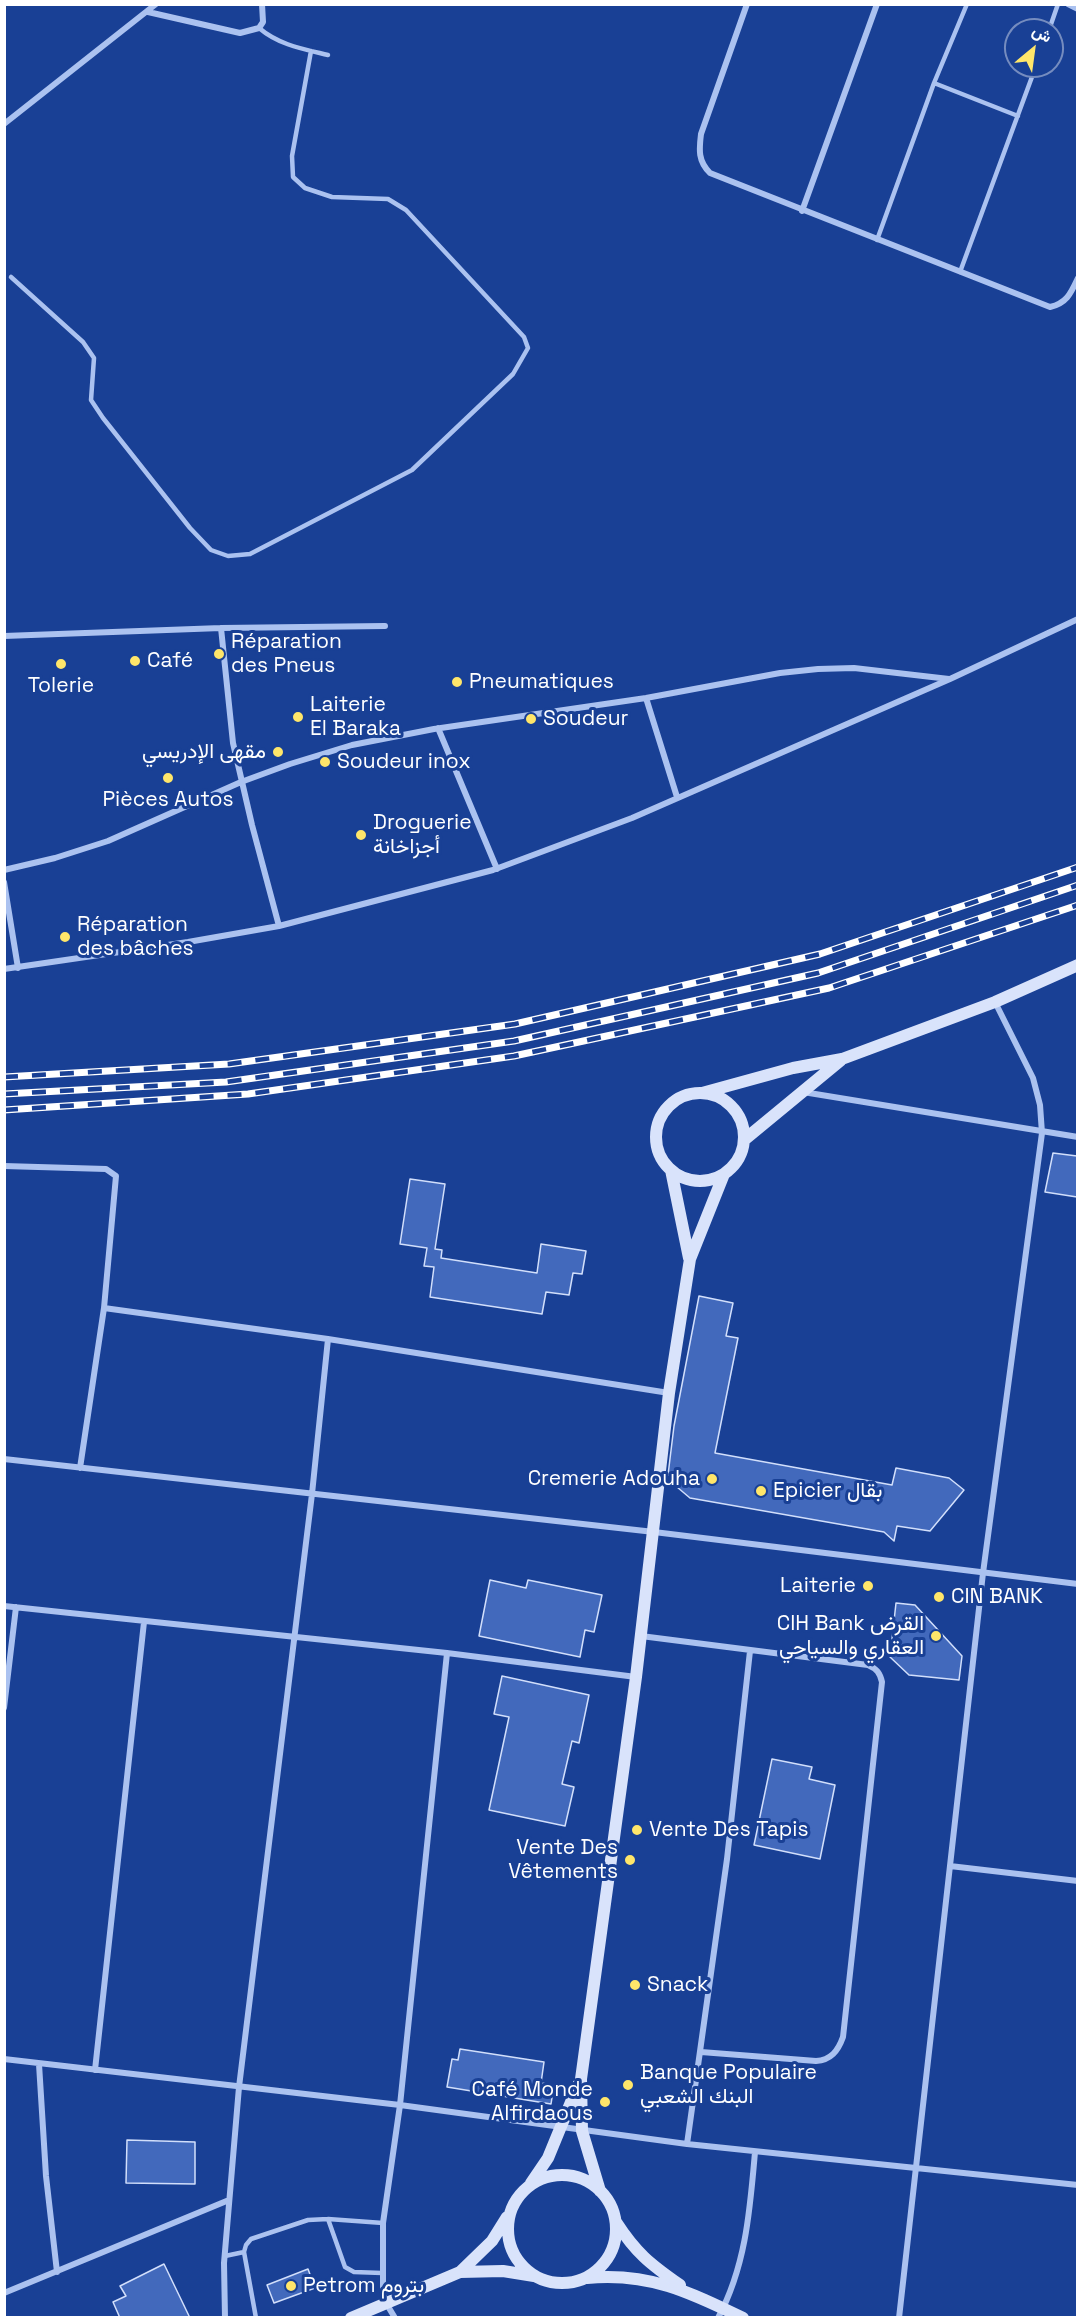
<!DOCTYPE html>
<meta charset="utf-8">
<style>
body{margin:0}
#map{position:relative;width:1082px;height:2322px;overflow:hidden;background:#194095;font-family:"Space Grotesk",Vazirmatn,sans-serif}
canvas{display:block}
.frame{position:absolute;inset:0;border:6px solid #fff;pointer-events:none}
.north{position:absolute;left:1004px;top:18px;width:60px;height:60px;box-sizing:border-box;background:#194095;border:2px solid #758cbf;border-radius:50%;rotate:29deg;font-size:16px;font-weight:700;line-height:24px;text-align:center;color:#fff}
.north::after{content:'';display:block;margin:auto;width:21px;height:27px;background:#ffe66a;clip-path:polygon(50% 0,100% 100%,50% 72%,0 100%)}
</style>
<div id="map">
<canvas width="1082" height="2322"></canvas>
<div class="frame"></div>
<div class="north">ش</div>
</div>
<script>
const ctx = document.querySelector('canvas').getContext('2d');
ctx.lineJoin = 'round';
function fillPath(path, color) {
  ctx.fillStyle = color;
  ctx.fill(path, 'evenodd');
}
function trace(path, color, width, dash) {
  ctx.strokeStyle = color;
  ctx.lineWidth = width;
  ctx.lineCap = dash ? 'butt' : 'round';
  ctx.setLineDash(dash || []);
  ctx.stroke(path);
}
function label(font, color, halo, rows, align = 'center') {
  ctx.font = font + ' "Space Grotesk",Vazirmatn,sans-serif';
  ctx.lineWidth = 6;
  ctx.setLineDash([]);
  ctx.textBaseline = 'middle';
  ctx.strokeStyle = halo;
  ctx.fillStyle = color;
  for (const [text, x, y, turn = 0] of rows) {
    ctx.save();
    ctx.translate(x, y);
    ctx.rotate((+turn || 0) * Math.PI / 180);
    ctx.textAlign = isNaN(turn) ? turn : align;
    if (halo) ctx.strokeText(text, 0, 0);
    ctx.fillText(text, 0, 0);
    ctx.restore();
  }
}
const building = new Path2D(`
 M1053,1153L1077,1156V1197L1045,1192Z
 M410,1179L445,1184L435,1249L442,1250L441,1258L537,1273L541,1244L586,1251L582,1274L573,1273L569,1295L546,1292L542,1314L430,1297L434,1267L424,1266L427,1248L400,1244Z
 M699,1296L733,1303L726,1336L738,1338L715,1453L892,1485L896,1468L949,1478L964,1490L930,1531L897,1526L894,1541L884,1532L690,1498L677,1487L679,1477L668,1475L674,1426Z
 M490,1580L526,1588L528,1580L602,1595L594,1632L585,1630L580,1657L479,1636Z
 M896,1603L915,1605L962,1656L959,1680L909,1675L890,1657Z
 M502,1676L589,1695L579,1743L572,1741L562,1784L574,1787L565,1826L489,1810L509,1717L494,1714Z
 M772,1759L812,1767L809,1779L835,1785L820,1859L754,1845Z
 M460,2049L544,2062L541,2083L554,2085L551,2104L447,2087L452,2059L458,2060Z
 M127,2140L195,2142V2184L126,2183Z
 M164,2264L190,2318H120L113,2302L126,2296L120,2286Z
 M308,2269L315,2288L274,2303L267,2285Z`);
fillPath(building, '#4269bc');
trace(building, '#d2dffb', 1.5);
trace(new Path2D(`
 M259,28C279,45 303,49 328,55
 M1049,30L1058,4
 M934,83L1018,116
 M877,240L934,83L967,4
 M960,272L1036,66
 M11,277L83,342L94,358L91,400L103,418L190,528L211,550L228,556L250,554L412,470L513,374L528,348L524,337L406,210L388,199L332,197L305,188L293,177L292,156L311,51
 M328,2219L383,2223
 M225,2256L244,2252
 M256,2318L244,2252L246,2245L251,2239L308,2220L328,2219L345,2267L354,2272L382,2273`), '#abc2f0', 4.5);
trace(new Path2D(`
 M747,4L701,134C699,150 698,161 710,173L1050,307C1067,303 1071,293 1078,278
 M1068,4L1078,9
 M148,12L240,33L259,28L263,22L262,4
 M4,124L156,4
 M802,211L877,4
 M221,628L233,743L252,825L279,926
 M4,636L221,628L385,626
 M646,698L677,797
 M438,728L497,869
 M4,870L55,858L108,841L241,782L290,764L352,745L434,729L646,698L780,673L818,669L854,668L949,679
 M4,882L18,968
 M4,969L188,942L279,926L493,870L632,818L950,679L1078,619
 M803,1092L1078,1137
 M4,1166L106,1169L116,1176L104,1308L80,1468
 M104,1308L328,1339L669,1393
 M4,1459L654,1532L1078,1584
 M4,1606L447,1653L636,1677
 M641,1636L868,1665C877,1669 880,1673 882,1682L843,2037C838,2051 831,2060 816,2061L701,2052
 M4,1708L16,1607
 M950,1866L1078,1881
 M4,2059L400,2105L687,2144L1078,2185
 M39,2064L46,2176L57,2272
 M95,2070L144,1622
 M687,2144L727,1859L750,1651
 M4,2293L229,2200
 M225,2318L224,2263L239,2087L312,1494L328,1339
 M395,2318L386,2303L383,2293V2223L400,2105L447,1653
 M718,2318C746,2266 750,2209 755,2152
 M899,2318L983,1573L1042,1133L1040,1105L1033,1078L995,1002`), '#abc2f0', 6);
trace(new Path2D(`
 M656 1137a44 44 0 1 1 88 0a44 44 0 1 1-88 0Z
 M702,1093L793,1068L842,1059L995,1002L1078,965
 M744,1140L841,1060
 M671,1170L689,1258
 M508 2229a54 54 0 1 1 108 0a54 54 0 1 1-108 0Z
 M531,2183L548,2158L578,2085
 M600,2191L582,2131L581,2079L636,1677L669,1393L690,1259L724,1174
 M616,2222C636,2253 650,2264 680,2285
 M460,2272L503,2271L534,2276
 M587,2278C648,2272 690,2292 743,2318
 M351,2318L460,2272L492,2241L507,2217`), '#d9e3fb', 12);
const rail = new Path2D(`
 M4,1077L229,1064L515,1024L820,954L1078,867
 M4,1094L226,1082L514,1041L818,973L1078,885
 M4,1110L248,1094L514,1056L829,988L1078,905`);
trace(rail, '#fff', 7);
trace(rail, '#194095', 4.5, [14]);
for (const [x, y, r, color] of [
 [219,654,6,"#ffe66a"],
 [135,661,6,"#ffe66a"],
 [61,664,6,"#ffe66a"],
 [457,682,6,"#ffe66a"],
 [298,717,6,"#ffe66a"],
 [531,719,6,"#ffe66a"],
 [278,752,6,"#ffe66a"],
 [325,762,6,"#ffe66a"],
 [168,778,6,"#ffe66a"],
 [361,835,6,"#ffe66a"],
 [65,937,6,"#ffe66a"],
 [712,1479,6,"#ffe66a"],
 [761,1491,6,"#ffe66a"],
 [868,1586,6,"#ffe66a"],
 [939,1597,6,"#ffe66a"],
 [936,1636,6,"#ffe66a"],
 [637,1830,6,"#ffe66a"],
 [630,1860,6,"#ffe66a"],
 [635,1985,6,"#ffe66a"],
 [628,2085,6,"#ffe66a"],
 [605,2102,6,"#ffe66a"],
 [291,2286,6,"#ffe66a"]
]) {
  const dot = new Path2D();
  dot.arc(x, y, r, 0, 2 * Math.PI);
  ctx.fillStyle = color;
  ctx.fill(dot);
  trace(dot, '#194095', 2);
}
label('21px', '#fff', '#194095', [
 ["Réparation",231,642],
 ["des Pneus",231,666],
 ["Café",147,661],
 ["Pneumatiques",469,682],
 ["Tolerie",61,686,"center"],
 ["Laiterie",310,705],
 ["El Baraka",310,729],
 ["Soudeur",543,719],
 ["مقهى الإدريسي",266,752,"right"],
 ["Soudeur inox",337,762],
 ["Pièces Autos",168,800,"center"],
 ["Droguerie",373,823],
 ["أجزاخانة",373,847],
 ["Réparation",77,925],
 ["des bâches",77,949],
 ["Cremerie Adouha",700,1479,"right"],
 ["Epicier بقال",773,1491],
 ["Laiterie",856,1586,"right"],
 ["CIN BANK",951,1597],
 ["CIH Bank القرض",924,1624,"right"],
 ["العقاري والسياحي",924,1648,"right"],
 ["Vente Des Tapis",649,1830],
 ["Vente Des",618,1848,"right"],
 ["Vêtements",618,1872,"right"],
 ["Snack",647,1985],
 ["Banque Populaire",640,2073],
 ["البنك الشعبي",640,2097],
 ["Café Monde",593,2090,"right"],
 ["Alfirdaous",593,2114,"right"],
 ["Petrom بتروم",303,2286]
], 'left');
</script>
